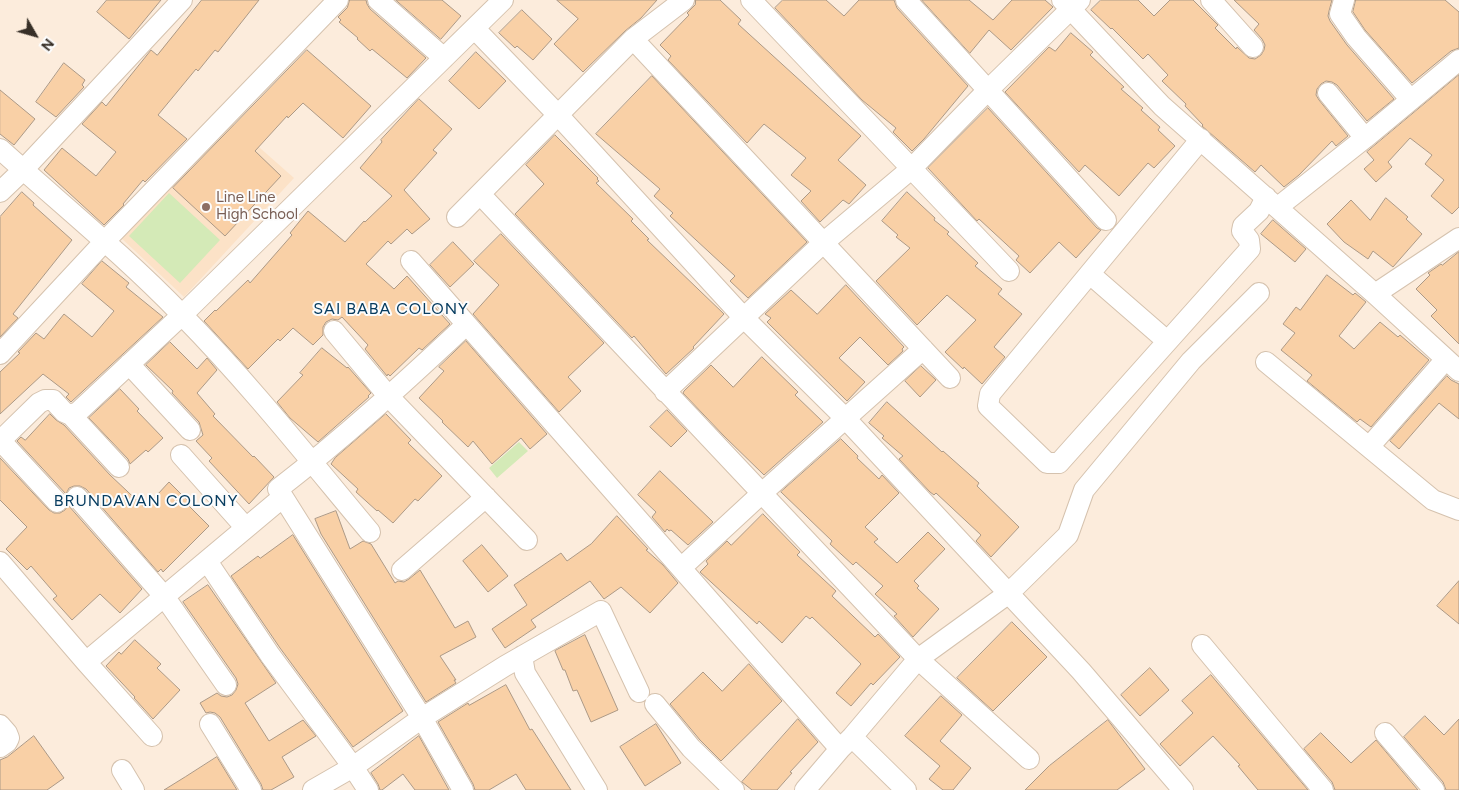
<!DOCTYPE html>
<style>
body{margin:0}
#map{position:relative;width:1459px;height:790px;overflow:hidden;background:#fcecdc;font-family:Figtree,sans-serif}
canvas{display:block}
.north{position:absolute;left:10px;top:10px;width:50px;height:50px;-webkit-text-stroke:4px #fcfcfc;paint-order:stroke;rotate:128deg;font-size:14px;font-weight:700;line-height:20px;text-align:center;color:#372f27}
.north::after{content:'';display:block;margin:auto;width:18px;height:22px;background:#372f27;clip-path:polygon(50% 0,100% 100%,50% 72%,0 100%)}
</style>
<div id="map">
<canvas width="1459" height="790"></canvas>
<div class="north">N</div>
</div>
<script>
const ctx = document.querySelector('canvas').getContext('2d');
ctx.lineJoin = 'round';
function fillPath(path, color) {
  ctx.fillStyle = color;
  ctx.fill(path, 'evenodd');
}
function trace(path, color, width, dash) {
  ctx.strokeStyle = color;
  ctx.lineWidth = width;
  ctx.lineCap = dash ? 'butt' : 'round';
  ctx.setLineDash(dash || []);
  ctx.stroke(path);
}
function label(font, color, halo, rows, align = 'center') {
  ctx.font = font + ' Figtree,sans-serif';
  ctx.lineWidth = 4;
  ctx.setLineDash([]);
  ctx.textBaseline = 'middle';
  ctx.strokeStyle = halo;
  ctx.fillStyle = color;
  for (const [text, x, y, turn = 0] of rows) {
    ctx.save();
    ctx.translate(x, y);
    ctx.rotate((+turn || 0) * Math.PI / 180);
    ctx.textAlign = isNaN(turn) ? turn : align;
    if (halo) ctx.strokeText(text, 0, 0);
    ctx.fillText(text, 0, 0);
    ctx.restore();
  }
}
fillPath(new Path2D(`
 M225,117L294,178L184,297L118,235Z`), '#fce2c7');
fillPath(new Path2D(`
 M169,193L220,240L180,283L129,236Z
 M519,442L528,451L497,478L489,468Z`), '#d4eab7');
const building = new Path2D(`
 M107,0H161L129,39L97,12Z
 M202,0H259L218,52L215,50L198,71L196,69L158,115L187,139L145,182L143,180L123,204L124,205L104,225L44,170L62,148L96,176L116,152L82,124L102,102L106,106L151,50L157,55Z
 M350,0H366L367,4L370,9L426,58L407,78L372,49L370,51L357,39L358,38L339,22L341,20L338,17L347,8Z
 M396,0H442L461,16L441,39Z
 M557,0H657L641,18L625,31L583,72L554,44L578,19Z
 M696,0H720L741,20L738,24L861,136L838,160L866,185L849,204L843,200L820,222L801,201L811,191L791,175L806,158L764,124L747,143L668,60L671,56L660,45L689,15L687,13L695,5Z
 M783,0H826L844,16L859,0H894L897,8L968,86L924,139L912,151L893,132L896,128L862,100L775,8Z
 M922,0H969L993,20L1012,0H1045L1053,7L1011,50L989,30L970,53Z
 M1101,0H1138L1154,16L1170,0H1193L1218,25L1215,28L1236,49L1237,47L1249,58L1255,59L1261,55L1264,50L1265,45L1262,39L1254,30L1259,24L1234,0H1332L1329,11L1328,16L1330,21L1347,45L1394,99L1367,121L1337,85L1332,82L1326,81L1321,84L1317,89L1316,95L1319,100L1348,136L1336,146L1332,141L1299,175L1284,187L1261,165L1255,172L1202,126L1203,125L1185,106L1186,104L1162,81L1168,75L1148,54L1143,59L1112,28L1111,29L1091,10Z
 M1356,0H1445L1459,12V48L1451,51L1412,83L1365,30L1353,12Z
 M522,10L552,39L533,60L517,46L515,48L499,33Z
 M1071,33L1093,52L1090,55L1124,87L1121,89L1143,108L1141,110L1160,127L1158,130L1175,146L1154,168L1148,163L1119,196L1085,165L1079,172L1005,92L1049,47L1055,51Z
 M307,50L371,106L343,138L303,103L288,118L287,116L255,151L281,176L225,236L173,188Z
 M476,52L506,81L479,109L449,81Z
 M64,63L85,80L82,85L84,87L56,117L36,102Z
 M1459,75V207L1452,214L1431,196L1444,180L1425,164L1432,155L1410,138L1388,162L1392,167L1376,182L1364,169L1374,160L1367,152Z
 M652,76L807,242L748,298L730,281L735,276L670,216L673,213L654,196L660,189L596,134Z
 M0,90L35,119L14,145L0,134Z
 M419,99L452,129L433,150L437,153L404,190L430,219L412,234L407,229L391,244L388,241L366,264L394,289L407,276L450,324L422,350L419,348L390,376L388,374L387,376L365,349L368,345L342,317L338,320L332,319L326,322L323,327V335L313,345L293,328L280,341L278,339L248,369L204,321L215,310L216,311L248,280L250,283L292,235L290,233L308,211L345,242L364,221L365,222L392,196L360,168L382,142L381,140Z
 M988,108L1097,228L1101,230L1076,258L1059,242L1030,273L1016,260L1019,256L979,219L977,221L928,168Z
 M555,135L598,178L597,179L599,181L596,183L633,219L631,221L649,239L647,240L724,314L693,347L694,348L666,374L634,336L632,338L515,214L544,184L526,165Z
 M22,192L34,203L33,205L72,240L13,314L18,318L0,337V217Z
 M907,192L935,218L934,220L949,232L947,234L978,263L975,266L1002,289L998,294L1022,314L994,347L1005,357L982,384L964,367L963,369L945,352L976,320L947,295L917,325L876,281L910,248L896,237L898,235L882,221Z
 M1386,198L1408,217L1406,219L1422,234L1393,267L1373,251L1368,259L1344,242L1327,224L1351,200L1370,220Z
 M1273,220L1306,249L1295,262L1261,234Z
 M501,234L604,343L568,377L581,391L559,412L473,314L499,285L474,261Z
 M453,242L474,264L450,287L430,265Z
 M1459,252V344L1431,316L1437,310L1416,289L1430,275L1428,273L1441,264L1442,265Z
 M102,261L129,283L126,287L163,317L71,402L66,397L69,394L43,374L0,414V372L20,353L18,352L36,333L44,339L64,314L92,337L114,311L82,284Z
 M1327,275L1353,295L1355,293L1366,302L1339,336L1354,349L1380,322L1398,337L1400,335L1429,360L1371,427L1360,419L1357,422L1307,381L1312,375L1281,350L1295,333L1283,324L1296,307L1300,310Z
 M846,285L904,347L902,349L903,351L888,365L860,337L839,358L865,382L847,401L767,322L771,318L765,314L791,290L817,314Z
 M466,341L547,434L530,449L521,438L492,464L473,441L468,447L442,422L443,421L419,398L444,371L439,367Z
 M170,342L197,369L207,358L217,370L197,393L215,414L213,416L253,457L254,456L274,477L249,504L209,461L212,458L196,441L203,435L199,422L172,393L173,391L146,365Z
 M322,348L347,368L348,367L371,393L368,396L369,397L318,442L290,418L277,402L303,375L300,373Z
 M762,357L798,392L795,395L823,422L764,475L724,436L683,393L684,391L711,365L733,387Z
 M921,366L936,380L920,397L905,381Z
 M1447,376L1451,380L1459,384V419L1439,403L1399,449L1390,441Z
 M120,389L139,409L137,411L163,438L148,452L146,450L130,464L128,459L89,418Z
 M887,402L942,452L943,451L979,483L977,486L1019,527L991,557L976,541L981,535L936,493L934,495L930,492L899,459L903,456L882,438L884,436L869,423Z
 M667,410L687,431L671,447L650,427Z
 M50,414L56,420L64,425L110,475L145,508L169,482L188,501L186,503L209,526L163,572L161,569L158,572L86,489L80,486H74L69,488L66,494L17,441L21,437L25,440Z
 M386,414L411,440L408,443L442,476L418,501L415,499L393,523L378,510L377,511L356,492L358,489L331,464L335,458Z
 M841,439L858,456L857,458L879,479L882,475L899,493L865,527L878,539L874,542L897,563L928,532L945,549L914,581L919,586L917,588L939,609L913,637L894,616L897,614L875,594L883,586L856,562L853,565L830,544L832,541L781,492Z
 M0,458L49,510L54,513H60L65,510L68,505L142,589L120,613L100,594L72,620L53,599L57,596L31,566L27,570L6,549L27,527L0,500Z
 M660,471L713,522L688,545L671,530L669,531L667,529L665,532L652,517L656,512L638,495Z
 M336,511L350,549L363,541L371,544L395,583L398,581L404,582L409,579L420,570L455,628L468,621L476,637L440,656L456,680H454L456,683L426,702L321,534L315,519Z
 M763,514L800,552L797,555L836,591L832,596L875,637L878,634L900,657L873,685L871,683L851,706L836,693L861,664L812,617L810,619L806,616L782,643L759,621L757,624L700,572L708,564L706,561L727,541L731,545Z
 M617,516L648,549L646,550L663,565L678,583L650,613L621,587L604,599L590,581L531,620L536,627L505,648L492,629L527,605L514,585L561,553L567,561L591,544Z
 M293,535L403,711L353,747L280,648L231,576L258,556L260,558Z
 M482,545L508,576L488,592L463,561Z
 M1459,581V624L1437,606Z
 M208,585L276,683L245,703L269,741L303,720L316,736L282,757L294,777L271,790H263L261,784L220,717L215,713L210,712L206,713L200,703L217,693L221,696L227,697L232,695L236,690L238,684L236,678L183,602Z
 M1012,622L1047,657L993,711L957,678Z
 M585,635L618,710L591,722L577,690L573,691L565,670H563L555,651Z
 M135,640L161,664L157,668L180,690L153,719L134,698L135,697L106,666L119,652L121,654Z
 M749,664L782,701L721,761L700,740L670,704L703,672L722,691Z
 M1150,668L1169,690L1140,716L1121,695Z
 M1211,675L1308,790H1258L1238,766L1240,765L1213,736L1180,766L1160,744L1193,713L1182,701Z
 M506,685L530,730L532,729L571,790H526L516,774L489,790H475L473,784L438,722L468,703L469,705Z
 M941,696L962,715L940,741L971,768L953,790H943L929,779L940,766L905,736Z
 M1425,716L1444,735L1459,719V790H1446L1443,782L1404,737Z
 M798,719L818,742L790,772L792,773L777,790H752L742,782Z
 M1108,720L1145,769L1117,790H1025L1049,766Z
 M656,724L681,763L645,786L620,747Z
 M1321,733L1351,763L1376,740L1418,790H1335L1332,782L1304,749Z
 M34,736L64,778L47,790H0V760L7,757Z
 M419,736L449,790H415L403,774L382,790H380L378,784L371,773Z
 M217,757L237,790H164L185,777Z`);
fillPath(building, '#f9d0a6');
trace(building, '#ac9986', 1);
const street = new Path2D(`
 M378,0L444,58
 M751,0L1009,271
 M906,0L1106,220
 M1062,0L1162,106L1375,294L1459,371
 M1211,0L1253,47
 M1344,0L1340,14L1356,37L1411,100
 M475,29L558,115L744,318L845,418L1081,671L1183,790
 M633,39L950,378
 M1328,93L1365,138
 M1201,139L990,394L988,406L1047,463H1059L1250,249L1249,240L1242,231L1243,226L1259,211L1266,197
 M0,149C61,204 125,256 182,315C249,383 309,459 370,532
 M0,192L23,170L182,0
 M480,194L918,659L1029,759
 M1278,207L1365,138L1459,60
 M457,217L633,39L684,0
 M411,261L840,749
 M1090,274L1167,341
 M1375,294L1459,238
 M334,331L389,397L527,540
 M0,354L105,241L338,0
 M1266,362L1433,500L1459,510
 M129,364L190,430
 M665,392L823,243L911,169L988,90L1080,0
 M71,415L78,412L182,315L503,0
 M0,440L57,502
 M0,441L39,403L45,400H53L64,412L71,415L119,467
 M1369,447L1446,359
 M181,455L246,528
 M77,497L164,596L226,685
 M207,561L270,655L353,767L368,790
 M0,562L86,662L152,736
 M681,568L761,494L923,349
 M402,570L486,497
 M1202,645L1323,790
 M522,656L525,673L597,790
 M86,662L283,497
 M655,704L691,748L734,790
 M210,724L251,790
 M0,725L7,733L9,738L7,742L0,747
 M1385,733L1434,790
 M852,737L906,790
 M122,770L134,790
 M313,790L353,767L422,718L505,666L601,611L639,692
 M463,790L422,718L278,489C344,438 405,382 466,325
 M805,790L840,749L852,737L918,659L1009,593L1068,535L1084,490L1191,361L1259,293`);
trace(street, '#d5c2ae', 22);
trace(street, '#fff', 20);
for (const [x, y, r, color] of [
 [206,207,5,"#8d6e63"]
]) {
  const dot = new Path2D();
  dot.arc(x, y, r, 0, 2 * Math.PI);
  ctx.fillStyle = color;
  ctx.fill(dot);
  trace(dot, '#fcfcfc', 2);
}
label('15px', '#785e54', '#fcfcfc', [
 ["Line Line",216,198],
 ["High School",216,215]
], 'left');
ctx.letterSpacing = '1px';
label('16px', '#083d60', '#fcfcfc', [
 ["SAI BABA COLONY",391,309],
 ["BRUNDAVAN COLONY",146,501]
]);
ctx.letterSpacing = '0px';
</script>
